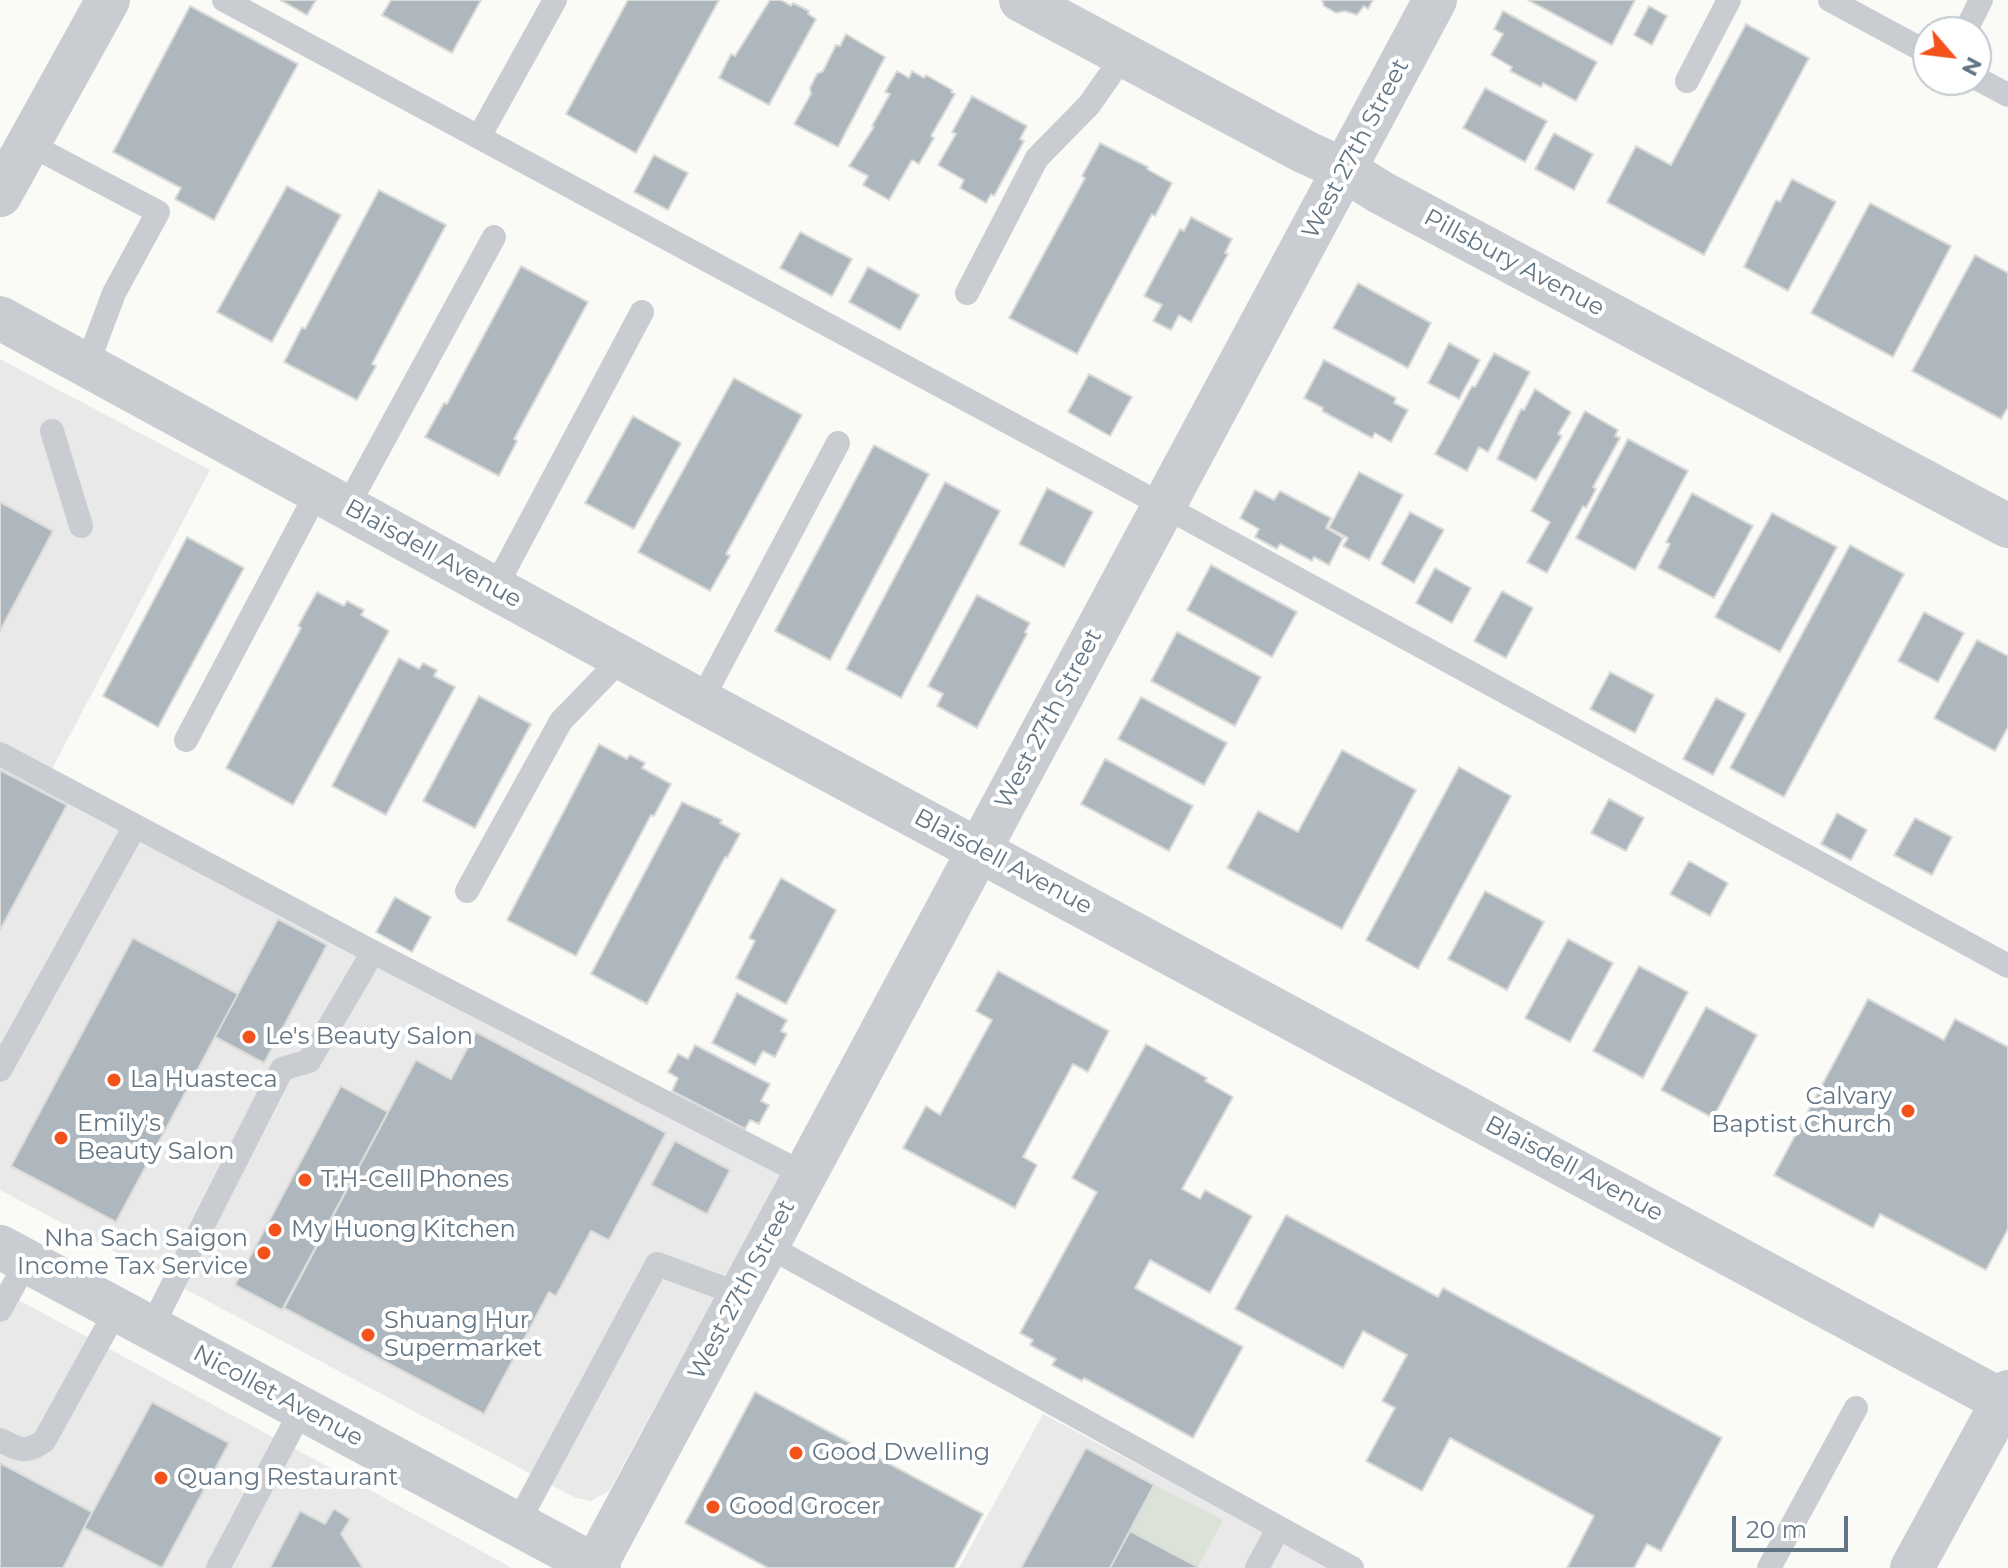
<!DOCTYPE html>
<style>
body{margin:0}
#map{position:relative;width:2008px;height:1568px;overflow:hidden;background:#fafaf7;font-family:Montserrat,sans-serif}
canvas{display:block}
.north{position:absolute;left:1912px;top:16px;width:80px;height:80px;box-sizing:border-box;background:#fff;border:2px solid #c0c8ce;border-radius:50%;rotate:118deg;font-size:22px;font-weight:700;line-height:32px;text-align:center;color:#627585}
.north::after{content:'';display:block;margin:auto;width:28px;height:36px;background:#f4521d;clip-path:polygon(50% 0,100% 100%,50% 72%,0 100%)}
.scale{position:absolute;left:1732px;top:1516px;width:116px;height:36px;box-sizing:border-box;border:4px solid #627585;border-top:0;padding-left:10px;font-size:24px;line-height:28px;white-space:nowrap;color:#627585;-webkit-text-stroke:6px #fff;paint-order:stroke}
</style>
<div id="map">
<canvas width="2008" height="1568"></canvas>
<div class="north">N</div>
<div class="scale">20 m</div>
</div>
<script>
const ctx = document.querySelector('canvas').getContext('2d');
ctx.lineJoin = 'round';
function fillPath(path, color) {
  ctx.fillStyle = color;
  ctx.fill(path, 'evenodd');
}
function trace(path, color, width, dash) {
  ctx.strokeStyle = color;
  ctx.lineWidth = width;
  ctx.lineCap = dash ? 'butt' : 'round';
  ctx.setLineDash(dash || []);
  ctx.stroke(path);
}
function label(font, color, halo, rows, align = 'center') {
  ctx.font = font + ' Montserrat,sans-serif';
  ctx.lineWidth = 8;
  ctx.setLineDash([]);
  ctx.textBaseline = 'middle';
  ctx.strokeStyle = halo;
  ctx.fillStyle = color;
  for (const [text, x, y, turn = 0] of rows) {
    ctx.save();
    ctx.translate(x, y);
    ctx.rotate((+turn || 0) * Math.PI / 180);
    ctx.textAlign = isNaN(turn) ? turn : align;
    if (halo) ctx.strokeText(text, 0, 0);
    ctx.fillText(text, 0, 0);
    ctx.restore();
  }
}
fillPath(new Path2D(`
 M0,359L210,470L44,784L782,1173L609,1491L591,1501L576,1498L0,1190Z
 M0,1290L321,1463L512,1568H0Z
 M1043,1414L1332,1568H959Z`), '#e8e9e8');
fillPath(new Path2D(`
 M1154,1485L1223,1520L1198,1567L1130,1531Z`), '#dbe2d8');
const building = new Path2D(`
 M280,0H316L307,15Z
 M391,0H481L452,53L382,15Z
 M628,0H719L636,153L566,114Z
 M770,0H781L791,6L793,3L809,11L808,14L816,19L769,105L719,78L731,54L735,56Z
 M1322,0H1373L1368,9L1364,6L1357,15L1345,11L1336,13L1324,6Z
 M1528,0H1635L1612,45Z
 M190,6L298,64L214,220L175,199L181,188L113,152Z
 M1649,6L1667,16L1652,45L1634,35Z
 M1503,11L1597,62L1576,101L1543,83L1541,87L1510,71L1512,67L1491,55L1503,34L1494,29Z
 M1746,24L1809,58L1704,255L1607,202L1636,146L1671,165Z
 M846,34L885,57L838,147L794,124L811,94L810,88L817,74L823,71L836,45L840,46Z
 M897,71L909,78L912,71L924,78L926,75L952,90L951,92L955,94L931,136L934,138L919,164L912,160L889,200L863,185L868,176L849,166L874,127L872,126L890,94L885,92Z
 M1485,88L1547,121L1525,162L1463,128Z
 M972,96L1027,126L1020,139L1024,141L994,196L991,194L986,203L960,188L964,180L938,165L956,134L952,132Z
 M1554,133L1593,154L1574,190L1535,169Z
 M1100,143L1148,167L1147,169L1172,183L1155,216L1152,214L1077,354L1009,318L1085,178L1082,176Z
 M654,155L688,173L668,210L634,192Z
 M1792,179L1836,202L1788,291L1744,267L1776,200L1780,202Z
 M287,186L341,215L272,342L217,312Z
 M379,190L446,225L372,364L376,366L357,400L284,362L302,327L305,329Z
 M1870,203L1951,246L1893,357L1811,313Z
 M1191,217L1232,239L1225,253L1228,254L1191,322L1179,315L1171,330L1153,321L1162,305L1144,296L1180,229L1184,231Z
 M800,232L852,259L832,296L780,268Z
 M1975,255L2008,273V407L2001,419L1912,371Z
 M521,266L588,302L514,439L517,441L499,476L425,437L444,403L447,404Z
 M868,267L919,295L900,330L849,302Z
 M1358,283L1431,323L1408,368L1333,328Z
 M1449,343L1480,360L1459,399L1428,383Z
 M1494,353L1530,372L1488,452L1479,447L1467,471L1435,454L1472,386L1475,387Z
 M1324,360L1396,398L1394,403L1408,410L1391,442L1375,433L1372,438L1322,411L1323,408L1304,398Z
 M1089,374L1132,397L1110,436L1068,412Z
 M734,378L802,415L726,554L730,556L710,591L638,552Z
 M1535,389L1571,412L1558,434L1562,436L1536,480L1497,459L1521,409L1524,410Z
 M1585,411L1618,430L1615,436L1620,438L1593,487L1596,489L1586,508L1583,506L1547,573L1527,562L1550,522L1531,511Z
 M633,416L681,443L634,529L585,503Z
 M1628,439L1688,471L1635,570L1576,538Z
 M874,445L929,474L830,660L775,631Z
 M1359,472L1403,495L1369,560L1343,546L1348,538L1329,528Z
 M945,482L1000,511L901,698L846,669Z
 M1047,488L1093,512L1064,567L1019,544Z
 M1255,490L1274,500L1280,491L1331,518L1326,528L1343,538L1329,565L1314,557L1312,561L1280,544L1277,549L1255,537L1259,529L1240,518Z
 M1692,493L1753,526L1714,598L1658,568L1670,544L1666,542Z
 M0,502L53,531L0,631Z
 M1410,512L1444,530L1414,583L1381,564Z
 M1772,513L1837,547L1780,652L1715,617Z
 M187,537L244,568L158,727L103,696Z
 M1850,545L1904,574L1784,797L1730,768Z
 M1211,565L1297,612L1272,657L1187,610Z
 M1435,568L1471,588L1452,623L1416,603Z
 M1502,591L1533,608L1506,658L1474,641Z
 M317,592L344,606L347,601L364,610L361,615L389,631L293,805L226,768L301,628L298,626Z
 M977,595L1030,623L1025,632L1027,634L977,728L937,706L943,694L928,686Z
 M1924,612L1964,633L1938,682L1898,661Z
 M1177,632L1261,677L1235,726L1151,681Z
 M1977,640L2008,656V727L1995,751L1934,718Z
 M399,658L419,669L423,663L437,670L434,676L455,687L386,815L332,786Z
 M1610,672L1654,695L1635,733L1590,709Z
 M479,696L531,724L475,828L423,801Z
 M1141,697L1227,743L1204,785L1118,739Z
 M1716,698L1746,714L1713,775L1683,759Z
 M599,744L627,759L630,755L645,763L642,768L671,784L654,816L651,815L576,956L507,920Z
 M1342,750L1416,790L1342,929L1227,868L1258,811L1298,832Z
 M1105,759L1193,806L1169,851L1081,804Z
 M1459,767L1511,796L1418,969L1366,940Z
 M0,770L67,805L0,930Z
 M1609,799L1644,818L1626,851L1591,833Z
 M682,802L722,820L720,823L740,834L727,858L725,857L647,1004L591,974Z
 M1837,813L1867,830L1851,860L1821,844Z
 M1915,818L1952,837L1932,875L1894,855Z
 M1689,861L1728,883L1710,916L1670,894Z
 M781,878L836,910L786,1004L736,978L755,941L749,938Z
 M1485,891L1544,922L1507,990L1448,959Z
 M395,897L431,917L412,952L376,932Z
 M278,919L327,945L264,1063L215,1037Z
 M133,938L238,994L116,1222L11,1166Z
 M1568,939L1613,963L1570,1042L1525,1018Z
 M1639,966L1688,992L1643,1078L1593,1051Z
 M998,971L1109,1031L1088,1072L1073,1064L1023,1157L1037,1165L1015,1208L903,1148L926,1106L940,1115L992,1020L976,1011Z
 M737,993L787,1020L781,1031L787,1034L775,1057L763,1051L755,1065L712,1043Z
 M1868,999L1944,1040L1955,1019L2008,1047V1229L1986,1270L1880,1214L1873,1228L1774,1175Z
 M1706,1007L1757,1035L1713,1118L1661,1090Z
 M476,1032L666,1133L609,1240L591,1231L556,1296L549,1292L484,1414L284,1308L416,1060L451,1079Z
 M1146,1044L1207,1078L1205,1081L1233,1097L1182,1189L1200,1199L1205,1190L1252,1216L1210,1293L1150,1260L1135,1288L1243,1347L1193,1438L1084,1378L1082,1381L1052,1365L1056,1359L1030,1345L1033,1340L1020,1333L1097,1192L1072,1178Z
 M695,1045L770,1084L761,1101L769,1105L759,1124L750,1120L745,1129L672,1091L678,1078L668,1072L678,1054L688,1059Z
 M341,1086L388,1112L282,1310L235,1285Z
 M675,1141L730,1170L707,1214L651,1185Z
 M1286,1215L1438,1297L1443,1288L1722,1438L1661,1551L1647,1544L1634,1568H1567L1594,1516L1450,1438L1422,1491L1366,1461L1395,1408L1382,1401L1407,1355L1363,1331L1343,1368L1235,1309Z
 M755,1392L983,1514L954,1568H768L685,1523Z
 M152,1402L229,1443L162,1568L84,1528Z
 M1086,1448L1154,1485L1110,1568H1021Z
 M0,1463L92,1512L63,1568H0Z
 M334,1509L350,1519L341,1534L363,1568H270L300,1511L325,1524Z
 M1130,1531L1198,1567V1568H1110Z`);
fillPath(building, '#adb7bd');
trace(building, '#dbdcd9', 2);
trace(new Path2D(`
 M224,0L1127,486L2008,966
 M1830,0L1928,53
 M1965,32L1981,0
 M1976,78L2008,95
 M1687,81L1729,0
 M479,137L555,0
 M27,143L158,212L114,293L87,365
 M967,293L1037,158L1089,105L1124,55
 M52,431L81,526
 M347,507L494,237
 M495,588L642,312
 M701,701L838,443
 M186,740L318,491
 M0,754L373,952L804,1174
 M467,891L561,721L622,658
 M0,1070L135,826
 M766,1245L1352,1568
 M0,1310L27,1261
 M151,1328L282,1069L309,1061L373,952
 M0,1440C20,1450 25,1454 44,1441L117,1309
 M517,1524L657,1264L739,1294
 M218,1568L302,1409
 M1257,1568L1278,1529
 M1769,1568L1856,1408`), '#c9cdd1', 24);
trace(new Path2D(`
 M1021,0L1305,152L1345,170L1380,192L2008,526
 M594,1568L1435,0`), '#c9cdd1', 44);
trace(new Path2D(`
 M0,195L108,0
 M0,318L701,701L2008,1404
 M0,1247L599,1568
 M1912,1568L2008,1392`), '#c9cdd1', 44);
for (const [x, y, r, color] of [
 [249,1037,8,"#f4521d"],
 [114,1080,8,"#f4521d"],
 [1908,1111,8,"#f4521d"],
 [61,1138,8,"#f4521d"],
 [305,1180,8,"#f4521d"],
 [275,1230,8,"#f4521d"],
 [264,1253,8,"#f4521d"],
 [368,1335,8,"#f4521d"],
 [796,1453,8,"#f4521d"],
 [161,1478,8,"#f4521d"],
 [713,1507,8,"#f4521d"]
]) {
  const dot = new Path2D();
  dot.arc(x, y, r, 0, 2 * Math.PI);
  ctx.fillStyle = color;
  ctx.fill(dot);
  trace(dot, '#fff', 3);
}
label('24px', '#627585', '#fff', [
 ["West 27th Street",1356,149,-62],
 ["Pillsbury Avenue",1514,263,28],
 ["Blaisdell Avenue",433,554,29],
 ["West 27th Street",1049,719,-62],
 ["Blaisdell Avenue",1003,862,28],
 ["Blaisdell Avenue",1574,1169,28],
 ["West 27th Street",742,1290,-62],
 ["Nicollet Avenue",278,1396,28]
]);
label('24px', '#627585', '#fff', [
 ["Le's Beauty Salon",265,1037],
 ["La Huasteca",130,1080],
 ["Calvary",1892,1097,"right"],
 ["Baptist Church",1892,1125,"right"],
 ["Emily's",77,1124],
 ["Beauty Salon",77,1152],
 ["T.H-Cell Phones",321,1180],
 ["My Huong Kitchen",291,1230],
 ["Nha Sach Saigon",248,1239,"right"],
 ["Income Tax Service",248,1267,"right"],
 ["Shuang Hur",384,1321],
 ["Supermarket",384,1349],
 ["Good Dwelling",812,1453],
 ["Quang Restaurant",177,1478],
 ["Good Grocer",729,1507]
], 'left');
</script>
